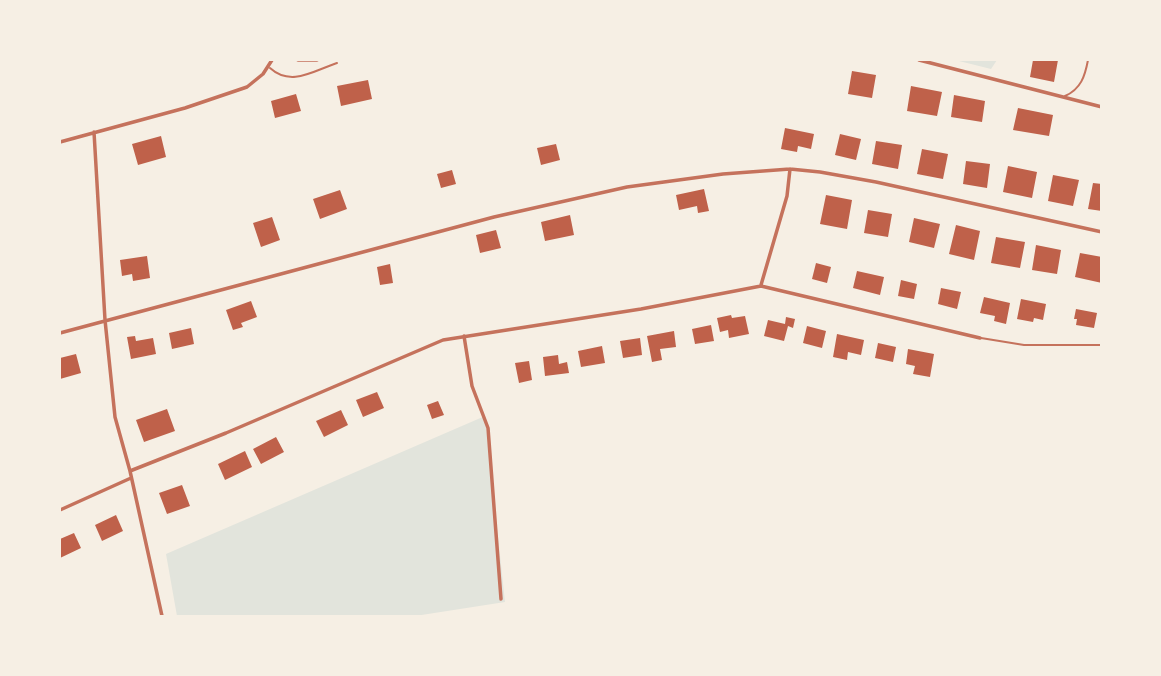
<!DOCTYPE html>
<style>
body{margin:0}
#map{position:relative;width:1161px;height:676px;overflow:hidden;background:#f6efe4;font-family:Mulish,sans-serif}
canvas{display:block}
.frame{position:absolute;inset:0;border:61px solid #f6efe4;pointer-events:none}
</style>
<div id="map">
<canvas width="1161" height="676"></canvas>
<div class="frame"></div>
</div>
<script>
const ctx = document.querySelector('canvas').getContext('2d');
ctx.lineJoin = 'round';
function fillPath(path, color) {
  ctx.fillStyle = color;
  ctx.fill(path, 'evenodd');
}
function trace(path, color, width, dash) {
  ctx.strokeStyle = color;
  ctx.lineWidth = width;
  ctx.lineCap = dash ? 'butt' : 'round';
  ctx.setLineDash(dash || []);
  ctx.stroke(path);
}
fillPath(new Path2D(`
 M955,60H997L991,69Z
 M485,416L505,602L415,616H177L166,554Z`), '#e2e4dc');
fillPath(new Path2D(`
 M1033,60H1058L1054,82L1030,77Z
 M852,71L876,75L872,98L848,94Z
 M368,80L372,99L341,106L337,86Z
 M911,86L942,92L937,116L907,111Z
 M296,94L301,111L275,118L271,101Z
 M954,95L985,101L982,122L951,117Z
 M1018,108L1053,115L1049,136L1013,130Z
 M785,128L814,134L811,149L798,146L797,152L781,149Z
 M840,134L861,139L856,160L835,155Z
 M161,136L166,157L138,165L132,144Z
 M876,141L902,145L898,169L872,164Z
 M556,144L560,160L541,165L537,148Z
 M922,149L948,154L943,179L917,174Z
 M966,161L990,164L987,188L963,184Z
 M1008,166L1037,172L1032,198L1003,192Z
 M452,170L456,184L441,188L437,174Z
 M1053,175L1079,180L1073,206L1048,201Z
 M1093,183L1102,184V211L1088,209Z
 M704,189L709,211L698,213L697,206L679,210L676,195Z
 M340,190L347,209L320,219L313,199Z
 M826,195L852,200L847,229L820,224Z
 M868,210L892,214L888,237L864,233Z
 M570,215L574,235L545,241L541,222Z
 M272,217L280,240L261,247L253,223Z
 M914,218L940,224L934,248L909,242Z
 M956,225L980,231L974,260L949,254Z
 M496,230L501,248L480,253L476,235Z
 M996,237L1025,242L1020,268L991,263Z
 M1036,245L1061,250L1057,274L1032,270Z
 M1080,253L1102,257V283L1075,277Z
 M147,256L150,278L133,281L132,274L122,276L120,260Z
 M816,263L831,267L827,283L812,279Z
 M390,264L393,283L380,285L377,267Z
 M857,271L884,277L880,295L853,288Z
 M901,280L917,284L914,299L898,296Z
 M941,288L961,292L957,309L938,304Z
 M984,297L1010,303L1006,324L994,321L995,316L980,313Z
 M1021,299L1046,304L1043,320L1034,318L1033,322L1017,319Z
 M251,301L257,317L241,323L243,327L233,330L226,310Z
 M1076,309L1097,313L1094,328L1076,325L1077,319H1074Z
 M731,315L732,318L745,316L749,334L729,338L728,330L720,332L717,318Z
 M786,317L795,319L793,328L788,326L784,341L764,336L768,320L785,324Z
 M711,325L714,341L695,344L692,329Z
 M807,326L826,331L822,348L803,343Z
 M191,328L194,344L172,349L169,333Z
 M674,331L676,347L660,349L662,360L652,362L647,336Z
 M837,334L864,340L861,355L848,352L847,360L833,357Z
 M135,336L136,341L153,338L156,354L131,359L127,337Z
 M640,338L642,355L623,358L620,341Z
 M878,343L896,347L893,362L875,358Z
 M602,346L605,363L581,367L578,351Z
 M908,349L934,354L930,377L913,374L915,366L906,364Z
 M76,354L81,373L60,379V358Z
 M558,355L559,364L567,362L569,373L545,376L543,357Z
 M529,361L532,380L519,383L515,363Z
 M377,392L384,408L363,417L356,400Z
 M438,401L444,415L432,419L427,405Z
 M167,409L175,431L144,442L136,420Z
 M341,410L348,425L324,437L316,421Z
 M276,437L284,452L261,464L253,449Z
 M245,451L252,467L225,480L218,464Z
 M182,485L190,506L167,514L159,493Z
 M116,515L123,531L102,541L95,525Z
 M74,533L81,548L60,558V539Z`), '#bf614a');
trace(new Path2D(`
 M270,68C291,87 313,71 337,63
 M1065,96C1081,89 1085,76 1088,60
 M981,338L1024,345H1102`), '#c5725c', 2);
trace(new Path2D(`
 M298,60H317
 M919,60L1102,107
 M94,132L105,320L115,417L130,471L162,616
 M60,142L185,108L247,87L263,74L272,60
 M761,285L787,196L790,169
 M60,333L494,217L627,187L723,174L790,169L820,172L876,182L1102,232
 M464,336L472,386L488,428L501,599
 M130,471L226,433L443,340L641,309L761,286L980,338
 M60,510L131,478`), '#c5725c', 3.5);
</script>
